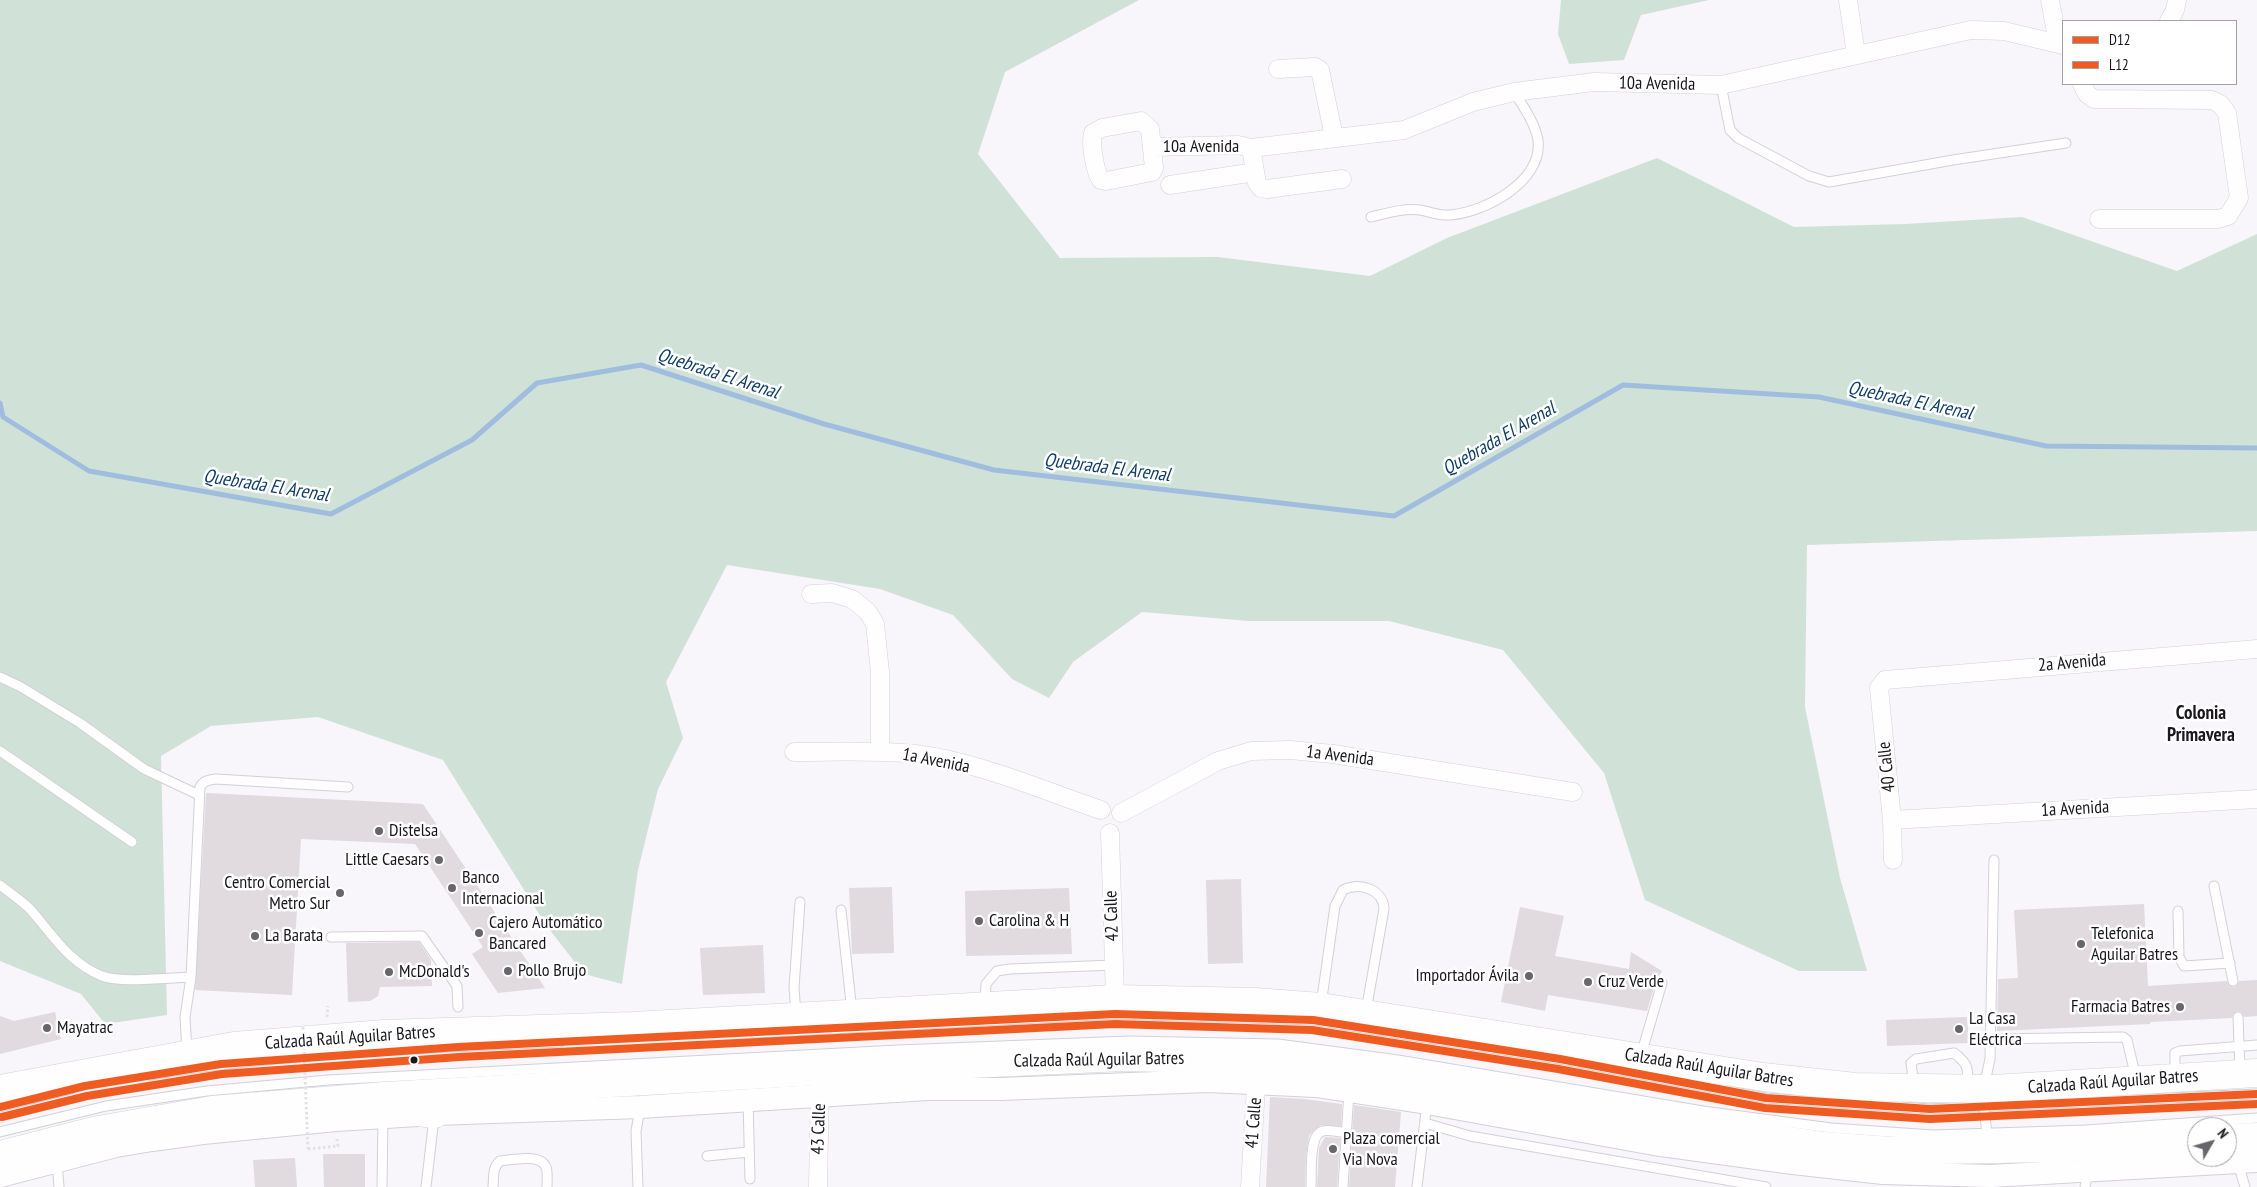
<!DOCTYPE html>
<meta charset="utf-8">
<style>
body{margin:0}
#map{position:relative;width:2257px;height:1187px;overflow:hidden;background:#f8f5fb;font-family:"PT Sans Narrow",sans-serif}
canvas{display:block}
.legend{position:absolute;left:2062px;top:20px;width:175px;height:65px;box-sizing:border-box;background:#fff;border:1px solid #a3a2a5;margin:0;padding:6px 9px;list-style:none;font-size:15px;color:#1a171f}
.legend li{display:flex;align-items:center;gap:10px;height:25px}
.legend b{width:25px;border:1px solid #a3a2a5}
.north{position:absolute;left:2187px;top:1117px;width:50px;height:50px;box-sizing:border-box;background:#fff;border:1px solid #a3a2a5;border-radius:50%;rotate:52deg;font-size:14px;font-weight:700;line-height:20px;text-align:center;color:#1a171f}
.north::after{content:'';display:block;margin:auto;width:18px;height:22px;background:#68656c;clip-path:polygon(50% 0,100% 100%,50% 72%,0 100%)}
</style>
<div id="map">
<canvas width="2257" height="1187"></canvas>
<ul class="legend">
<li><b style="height:6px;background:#f05b22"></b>D12</li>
<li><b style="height:6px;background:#f05b22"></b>L12</li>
</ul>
<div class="north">N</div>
</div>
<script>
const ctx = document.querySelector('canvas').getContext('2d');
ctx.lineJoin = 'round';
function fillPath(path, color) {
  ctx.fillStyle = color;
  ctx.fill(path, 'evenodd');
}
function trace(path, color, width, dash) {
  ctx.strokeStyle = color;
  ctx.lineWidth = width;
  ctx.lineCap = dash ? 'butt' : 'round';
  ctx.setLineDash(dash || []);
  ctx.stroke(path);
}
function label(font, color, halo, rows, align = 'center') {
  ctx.font = font + ' "PT Sans Narrow",sans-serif';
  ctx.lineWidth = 5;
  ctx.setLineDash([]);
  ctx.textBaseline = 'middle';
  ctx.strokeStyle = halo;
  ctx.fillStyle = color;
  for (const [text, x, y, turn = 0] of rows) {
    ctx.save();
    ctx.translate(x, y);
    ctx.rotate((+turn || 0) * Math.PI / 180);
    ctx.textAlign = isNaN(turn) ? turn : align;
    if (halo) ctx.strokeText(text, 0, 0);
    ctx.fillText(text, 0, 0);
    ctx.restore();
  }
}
fillPath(new Path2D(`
 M0,0H1139L1005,72L978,154L1060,258L1218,257L1370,276L1447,238L1657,158L1794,227L1905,224L2022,217L2177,271L2257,234V531L1807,545L1805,707L1840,878L1867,971H1799L1645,900L1604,773L1503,650L1389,621H1249L1142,612L1073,662L1049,698L1012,679L953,615L880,589L727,565L666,682L683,738L658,789L638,870L622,984L584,974L546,925L443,760L318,717L211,726L161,756L167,1015L105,1024L81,994L0,961Z
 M1561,0H1709L1641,15L1624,60L1569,64L1558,34Z`), '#d0e2d7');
trace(new Path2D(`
 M0,403L3,417L89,471L331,514L472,440L537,383L641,365L824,424L994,470L1394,516L1623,385L1819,397L2046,446L2257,448`), '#a0bddf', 5);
fillPath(new Path2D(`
 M206,793L423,804L545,988L498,993L472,954L483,947L415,844L301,839L292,995L195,990Z
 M1241,879L1243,963L1208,964L1206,880Z
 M892,887L894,953L852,954L849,888Z
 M1069,888L1072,954L966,956L965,891Z
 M2144,904L2148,986L2227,981L2229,985L2234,987L2237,985L2239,981L2257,980V1016L2244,1017L2241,1012L2237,1011L2233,1014L2232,1018L2150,1022V1024L1997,1031L1998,979L2018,978L2014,910Z
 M1520,907L1564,916L1555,956L1629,969L1631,952L1662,971L1656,981L1647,1011L1548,995L1545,1011L1501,1002Z
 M419,942L431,960L432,986L380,987L378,996L370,1001L348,1002L346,943Z
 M763,945L765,993L703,995L700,948Z
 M55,1012L61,1039L0,1054V1016L14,1021Z
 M1967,1017L1969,1043L1887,1046L1886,1020Z
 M1270,1097L1304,1099L1342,1104L1341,1126L1321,1125L1315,1129L1309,1136L1306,1155L1305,1187H1266Z
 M1354,1105L1401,1112L1395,1187H1349Z
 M1325,1137L1340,1138L1337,1187H1317L1319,1148Z
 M323,1154H365V1187H324Z
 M295,1158L297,1187H255L253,1160Z`), '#e1dade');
const service = new Path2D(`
 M1721,85L1730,130L1738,138L1809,176L1829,182L1953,160L2066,143
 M1371,217C1388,213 1403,208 1420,210C1431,212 1440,216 1450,215C1486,212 1543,181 1538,140C1535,123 1523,106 1514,92
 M0,677L21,687L80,723L144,769L199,795
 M0,751L132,842
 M0,885C10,893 21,900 30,909C52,934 70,964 102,976C120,983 170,978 191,977
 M2214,886L2233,981
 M841,910L852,1012
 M2178,911L2179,957L2184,966L2230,963
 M331,937L422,936L457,986L458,1007
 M985,1002L986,984L997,971L1010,969L1114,965
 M1321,1005L1335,906L1343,890C1360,882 1383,889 1384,909L1366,1011
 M796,1014L794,988L800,902
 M2238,1017L2240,1071
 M755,1033L1115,1014L1313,1020L1560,1059L1766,1098L1930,1109L2257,1094
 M1990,1039L2123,1037L2127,1040L2136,1078
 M187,1051L185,1017L191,977L200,787C204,780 209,780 216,779L348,787
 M1641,1055L1662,983
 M150,1075C285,1053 423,1048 560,1042
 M2175,1075V1053L2180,1051L2257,1045
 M1914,1085L1911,1063L1916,1059L1954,1053C1969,1064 1968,1069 1968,1087
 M1984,1087L1990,1059L1994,860
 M748,1100L750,1179
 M1984,1103L1987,1137
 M0,1107L71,1089
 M1425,1123L1470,1136L1766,1187
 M0,1132L106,1106L207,1091L328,1080L898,1050L1129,1041L1278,1044L1398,1060L1703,1111L1831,1128L1933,1135L2086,1130L2257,1118
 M707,1156L749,1152
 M57,1162L59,1187
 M2238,1163L2245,1187
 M382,1187L383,1117
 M426,1187L434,1118
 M493,1187C494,1177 492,1168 500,1161C511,1160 540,1153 546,1167C548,1172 547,1181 547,1187
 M638,1187L636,1131L640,1108
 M1311,1187C1312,1175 1308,1134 1323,1131C1329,1129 1340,1132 1347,1133
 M1343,1187L1349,1091
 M1417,1187L1427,1103
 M2085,1187L2088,1172`);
const minor = new Path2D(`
 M1848,0L1856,55
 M2050,0L2058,43
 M2169,21L2175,10L2177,0
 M1278,69L1315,67L1320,70L1334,137
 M2082,84L2087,94L2094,99L2212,100L2220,104L2227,113L2239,198L2228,216L2218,219H2099
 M1141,121L1150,129L1154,168L1152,172L1106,181L1101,180C1095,173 1090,142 1093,133L1102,128Z
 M1152,147L1238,145L1251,148L1404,130L1473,102L1514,92L1594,82L1721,85L1971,30L2004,31L2063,45
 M1251,148L1257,183L1261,188L1267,189L1342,179
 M1170,185L1255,172
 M811,594L832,593L852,599L868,612L875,624L880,672V752
 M794,752C834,752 875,750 915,754C979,762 1041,790 1101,810
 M1121,813L1218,761L1251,751L1290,750L1333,754L1573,792
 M1892,820L2257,799
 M1110,833L1115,999
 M1893,860L1892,820L1879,688L1885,680L2257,649
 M818,1187L820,1083
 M1250,1187L1257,1070`);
const tertiary = new Path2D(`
 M0,1176L116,1146L152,1140L203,1133L336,1120L435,1114L640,1107L928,1089H1000L1208,1081L1316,1086L1427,1103L1654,1144L1793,1163L1883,1173L1991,1176L2257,1161`);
const trunk = new Path2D(`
 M0,1089L234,1046L384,1034L633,1026L1115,999L1255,1002L1321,1007L1763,1077L1855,1087L1993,1089L2257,1073
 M392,1109L435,1114
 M2227,1138L2257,1137
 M0,1155L93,1131L212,1110L385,1096L819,1071L1122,1057L1257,1060L1321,1066L1424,1080L1682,1125L1824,1146L1892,1151L1939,1150L2051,1148L2197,1140`);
trace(service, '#d3d0d8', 11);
trace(minor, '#d3d0d8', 19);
trace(tertiary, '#d3d0d8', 24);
trace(trunk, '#d3d0d8', 29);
trace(new Path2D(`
 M327,1017L328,1006
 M308,1149L338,1146L337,1139`), '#e3e1e4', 3, [2.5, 2.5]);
trace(service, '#fefefe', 9);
trace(minor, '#fefefe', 18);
trace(tertiary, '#fefefe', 22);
trace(trunk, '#fefefe', 28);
trace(new Path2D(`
 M303,1027L308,1149`), '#e3e1e4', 3, [2.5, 2.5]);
trace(new Path2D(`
 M0,1107L85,1086L221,1064L458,1047L1115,1014L1313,1020L1560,1059L1766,1098L1930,1109L2257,1094`), '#f05b22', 8);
trace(new Path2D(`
 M2,1117L87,1096L222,1074L459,1057L1115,1024L1312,1030L1558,1069L1765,1108L1930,1119L2257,1104`), '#f05b22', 8);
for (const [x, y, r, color] of [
 [379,831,5,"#68656c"],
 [439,860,5,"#68656c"],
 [452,888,5,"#68656c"],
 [340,893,5,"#68656c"],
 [979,921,5,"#68656c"],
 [479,933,5,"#68656c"],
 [255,936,5,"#68656c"],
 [2081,944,5,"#68656c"],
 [508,971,5,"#68656c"],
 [389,972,5,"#68656c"],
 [1529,976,5,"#68656c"],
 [1588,982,5,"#68656c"],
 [2180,1007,5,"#68656c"],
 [47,1028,5,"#68656c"],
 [1959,1029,5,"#68656c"],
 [414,1060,4.5,"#1a171f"],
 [1333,1149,5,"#68656c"]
]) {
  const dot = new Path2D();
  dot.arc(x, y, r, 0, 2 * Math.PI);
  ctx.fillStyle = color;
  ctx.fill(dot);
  trace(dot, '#fff', 2);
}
label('18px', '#1a171f', '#fff', [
 ["10a Avenida",1657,84,1],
 ["10a Avenida",1201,147],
 ["2a Avenida",2072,663,-5],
 ["1a Avenida",1340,756,7],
 ["1a Avenida",936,761,11],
 ["40 Calle",1887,767,-96],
 ["1a Avenida",2075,809,-3],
 ["42 Calle",1112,916,-92],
 ["Calzada Raúl Aguilar Batres",350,1038,-4],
 ["Calzada Raúl Aguilar Batres",1099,1060,-1],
 ["Calzada Raúl Aguilar Batres",1709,1068,9],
 ["Calzada Raúl Aguilar Batres",2113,1082,-4],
 ["41 Calle",1254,1123,-86],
 ["43 Calle",819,1129,-88]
]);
label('18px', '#1a171f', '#fff', [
 ["Distelsa",389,831],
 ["Little Caesars",429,860,"right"],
 ["Banco",462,878],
 ["Internacional",462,899],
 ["Centro Comercial",330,883,"right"],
 ["Metro Sur",330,904,"right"],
 ["Carolina & H",989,921],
 ["Cajero Automático",489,923],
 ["Bancared",489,944],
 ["Telefonica",2091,934],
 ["Aguilar Batres",2091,955],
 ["La Barata",265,936],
 ["Pollo Brujo",518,971],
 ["McDonald's",399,972],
 ["Importador Ávila",1519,976,"right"],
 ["Cruz Verde",1598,982],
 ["Farmacia Batres",2170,1007,"right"],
 ["La Casa",1969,1019],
 ["Eléctrica",1969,1040],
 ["Mayatrac",57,1028],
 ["Plaza comercial",1343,1139],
 ["Via Nova",1343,1160]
], 'left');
label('italic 19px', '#103e69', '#fff', [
 ["Quebrada El Arenal",718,374,18],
 ["Quebrada El Arenal",1910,401,12],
 ["Quebrada El Arenal",1499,439,-30],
 ["Quebrada El Arenal",1107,468,7],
 ["Quebrada El Arenal",266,486,9]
]);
label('bold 19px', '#1a171f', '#fff', [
 ["Colonia",2201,714],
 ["Primavera",2201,736]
]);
</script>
